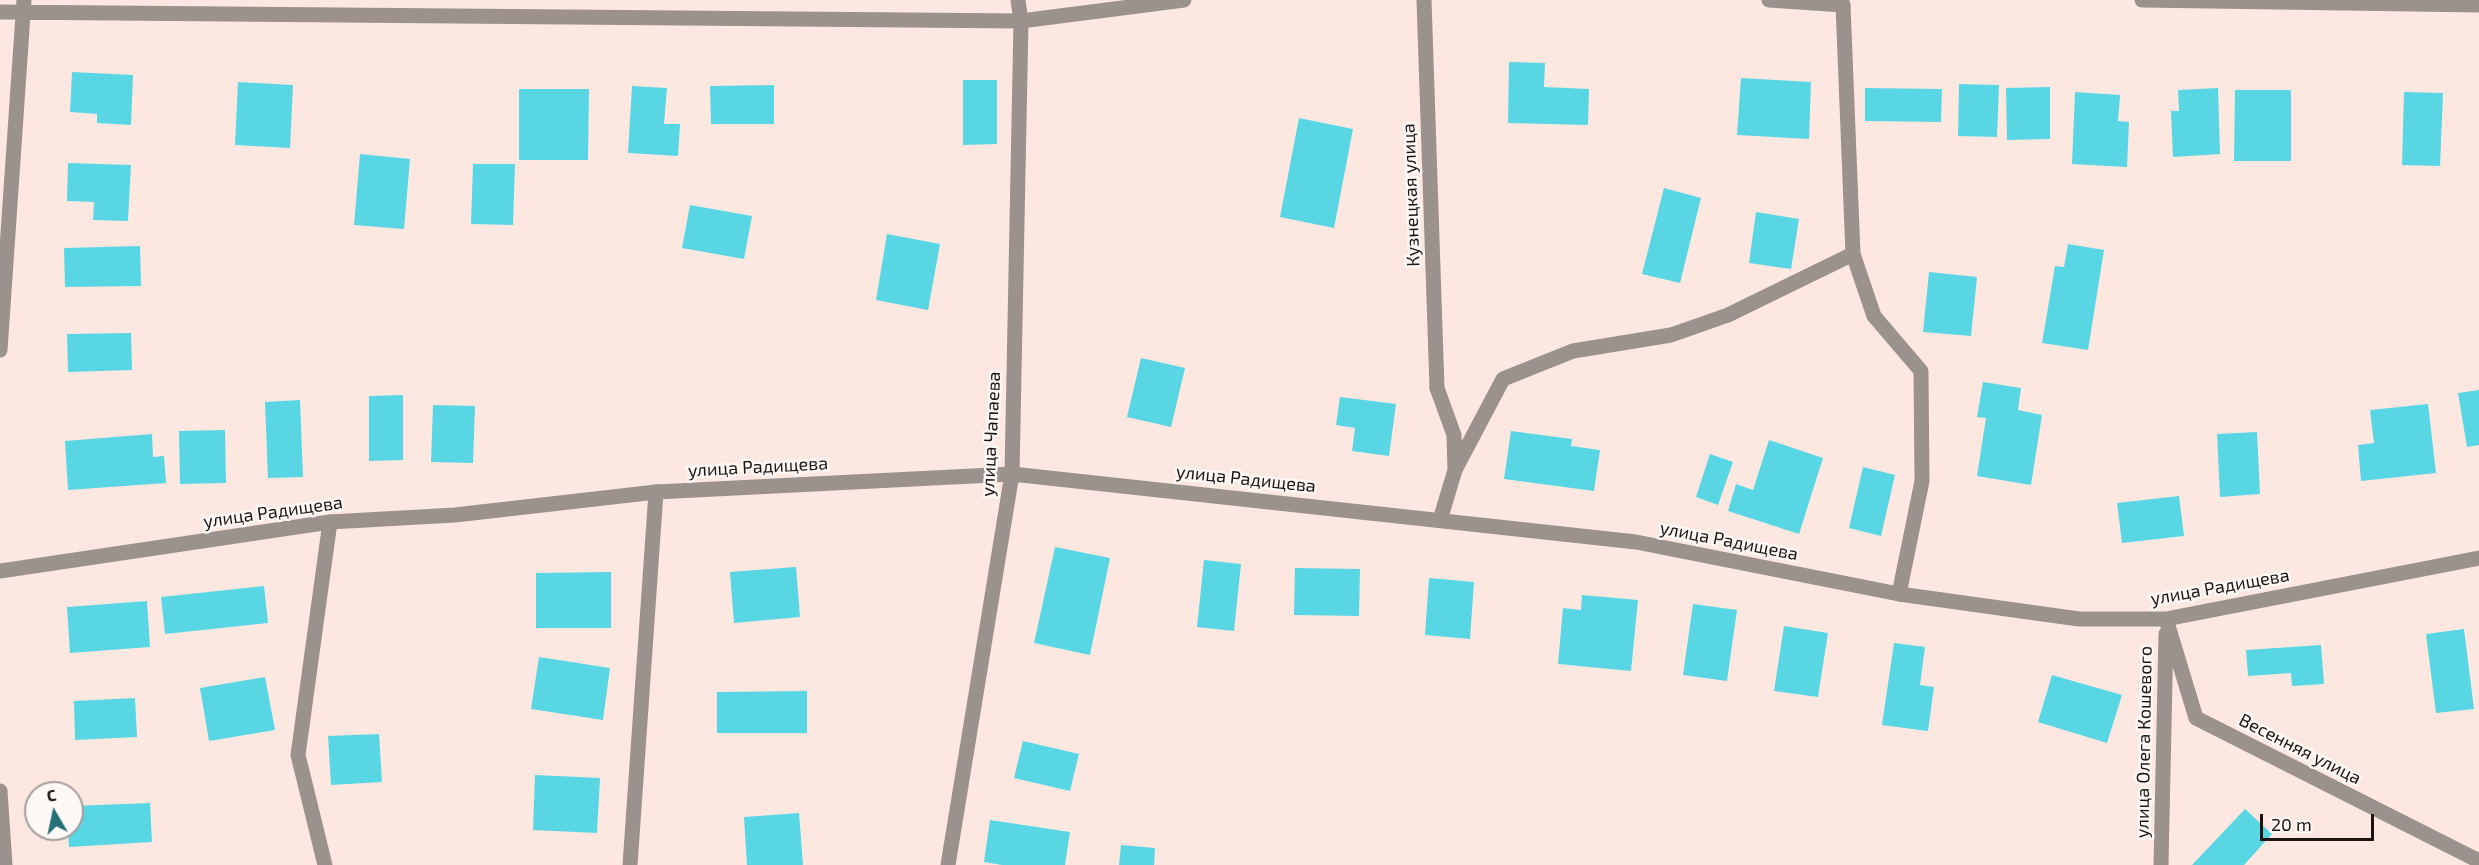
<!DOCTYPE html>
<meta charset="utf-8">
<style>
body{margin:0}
#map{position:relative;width:2479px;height:865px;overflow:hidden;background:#fce8e0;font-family:"Exo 2",sans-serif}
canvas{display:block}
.north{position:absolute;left:24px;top:781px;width:60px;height:60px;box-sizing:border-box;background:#fef9f7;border:2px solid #a49d9b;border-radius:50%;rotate:351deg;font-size:16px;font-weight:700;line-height:24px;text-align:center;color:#1d1411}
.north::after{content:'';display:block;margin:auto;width:21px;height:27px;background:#267078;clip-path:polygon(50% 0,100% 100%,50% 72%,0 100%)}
.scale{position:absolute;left:2260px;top:814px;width:114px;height:27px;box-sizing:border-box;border:3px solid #1d1411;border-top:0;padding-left:8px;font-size:18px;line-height:21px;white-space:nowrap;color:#1d1411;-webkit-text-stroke:4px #fef9f7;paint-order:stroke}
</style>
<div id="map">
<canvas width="2479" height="865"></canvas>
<div class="north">С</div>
<div class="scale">20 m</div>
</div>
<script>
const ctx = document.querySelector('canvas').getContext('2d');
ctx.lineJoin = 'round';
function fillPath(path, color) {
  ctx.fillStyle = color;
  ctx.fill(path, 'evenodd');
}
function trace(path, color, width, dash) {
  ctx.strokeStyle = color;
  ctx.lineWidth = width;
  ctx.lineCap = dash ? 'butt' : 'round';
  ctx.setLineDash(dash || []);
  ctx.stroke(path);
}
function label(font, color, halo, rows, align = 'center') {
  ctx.font = font + ' "Exo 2",sans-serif';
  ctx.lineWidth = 5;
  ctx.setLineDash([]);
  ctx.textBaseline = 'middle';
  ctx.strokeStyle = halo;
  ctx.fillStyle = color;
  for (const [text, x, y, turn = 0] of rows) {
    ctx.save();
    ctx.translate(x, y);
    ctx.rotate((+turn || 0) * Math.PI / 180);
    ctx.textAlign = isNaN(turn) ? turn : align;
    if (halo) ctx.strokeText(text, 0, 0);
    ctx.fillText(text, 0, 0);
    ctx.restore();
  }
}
fillPath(new Path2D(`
 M1509,62L1545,63L1544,87L1589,89L1588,125L1508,123Z
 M72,72L133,75L131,125L97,123V114L70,112Z
 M1741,78L1811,82L1809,139L1737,135Z
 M963,80H997V144L963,145Z
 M238,82L293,85L290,148L235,145Z
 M1959,84L1999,85L1997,137L1958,136Z
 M774,85V124H711L710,86Z
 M632,86L667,88L664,124H680L678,156L628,153Z
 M2050,87V139L2007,140L2006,88Z
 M1865,88L1942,89L1941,122L1865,121Z
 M2218,88L2220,154L2173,157L2171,111H2179L2178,90Z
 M519,89H589L588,160H519Z
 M2235,90H2291V161H2234Z
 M2075,92L2120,95L2118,121L2129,122L2127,167L2072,164Z
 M2404,92L2443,93L2440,166L2402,165Z
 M1299,118L1353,129L1334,228L1280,217Z
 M360,154L410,159L404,229L354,225Z
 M68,163L131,165L128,221L93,220L94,202L67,201Z
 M473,164H515L513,225L471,224Z
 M1664,188L1701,198L1680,283L1642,274Z
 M690,205L752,216L744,259L682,248Z
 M1756,212L1799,219L1791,269L1749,263Z
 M887,234L940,244L928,310L876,300Z
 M2068,244L2104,250L2088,350L2042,343L2055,266L2064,267Z
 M140,246L141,286L65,287L64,248Z
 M1929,272L1977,277L1971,336L1923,332Z
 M131,333L132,370L68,372L67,334Z
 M1141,358L1185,368L1171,427L1127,417Z
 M1983,382L2021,388L2018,410L2042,415L2031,485L1977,476L1986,418L1977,417Z
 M2479,390V445L2467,447L2458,393Z
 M403,395V460L369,461V396Z
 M1340,397L1396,404L1389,456L1352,451L1355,428L1336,425Z
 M300,400L303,477L268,478L265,402Z
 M2428,404L2436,473L2361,481L2358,445L2374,443L2370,410Z
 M433,405L475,406L473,463L431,462Z
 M225,430L226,483L180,484L179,431Z
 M1511,431L1572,439L1571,446L1600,450L1594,491L1504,479Z
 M2257,432L2260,494L2220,497L2217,434Z
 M152,434L153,457L164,456L166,483L68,490L65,441Z
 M1769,440L1823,458L1799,534L1728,511L1736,484L1753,490Z
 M1710,454L1733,462L1718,505L1696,497Z
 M1863,467L1895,475L1881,536L1849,528Z
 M2179,496L2184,536L2122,543L2117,503Z
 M1055,547L1110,558L1090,655L1034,643Z
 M1204,560L1241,564L1234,631L1197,627Z
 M796,567L800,617L734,623L730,572Z
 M1295,568L1360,569L1359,616L1294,615Z
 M611,572V628H536V573Z
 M1429,578L1474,582L1470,639L1425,635Z
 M264,586L268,623L165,634L161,597Z
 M1582,595L1638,600L1631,671L1558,664L1563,608L1581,610Z
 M147,601L150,647L70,653L67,607Z
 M1693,604L1737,610L1727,681L1683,675Z
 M1784,626L1828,633L1818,697L1774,691Z
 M2464,629L2474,709L2436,713L2426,634Z
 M1894,643L1925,647L1920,685L1934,687L1928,731L1882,725Z
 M2321,645L2324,684L2292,686L2291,673L2248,676L2246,650Z
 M539,657L610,668L603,720L531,709Z
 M2052,675L2122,695L2107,743L2038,722Z
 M265,677L275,730L209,741L200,688Z
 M807,691V733H717V692Z
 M135,698L137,737L75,740L74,701Z
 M379,734L382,782L331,785L328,736Z
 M1023,741L1079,754L1070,791L1014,778Z
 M535,775L600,778L597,833L533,830Z
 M150,803L152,842L69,847L68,829H72V806Z
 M2245,809L2272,834L2244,865H2192Z
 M799,813L803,865H747L744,817Z
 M990,820L1070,832L1065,865H1002L984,862Z
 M1121,845L1155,848L1154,865H1119Z`), '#59d6e4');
trace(new Path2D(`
 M1853,254L1874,316L1921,371L1922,481L1899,594
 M1437,388L1454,435L1455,470L1440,520
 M1455,470L1503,379L1573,351L1671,335L1728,315L1853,254L1843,5
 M325,865L298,755L330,522
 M630,865L656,492`), '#9b918d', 15);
trace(new Path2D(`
 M1424,0L1437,388
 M1769,0L1843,5L1841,0
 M2142,0L2479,5
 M0,12L1021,21L1184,0
 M0,350L24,0
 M0,571L330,522L455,515L656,492L1012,474L1636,542L1899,594L2079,619H2166L2479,558
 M2166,619L2196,718L2479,861
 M0,791L5,865
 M948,865L1012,474L1021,21L1018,0
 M2161,865L2166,634`), '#9b918d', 15);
label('18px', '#1d1411', '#fef9f7', [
 ["Кузнецкая улица",1411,195,-92],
 ["улица Чапаева",991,434,-87],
 ["улица Радищева",758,467,-3],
 ["улица Радищева",1246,479,6],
 ["улица Радищева",273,512,-8],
 ["улица Радищева",1729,541,11],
 ["улица Радищева",2220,587,-10],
 ["улица Олега Кошевого",2144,742,-89],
 ["Весенняя улица",2300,749,27]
]);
</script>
